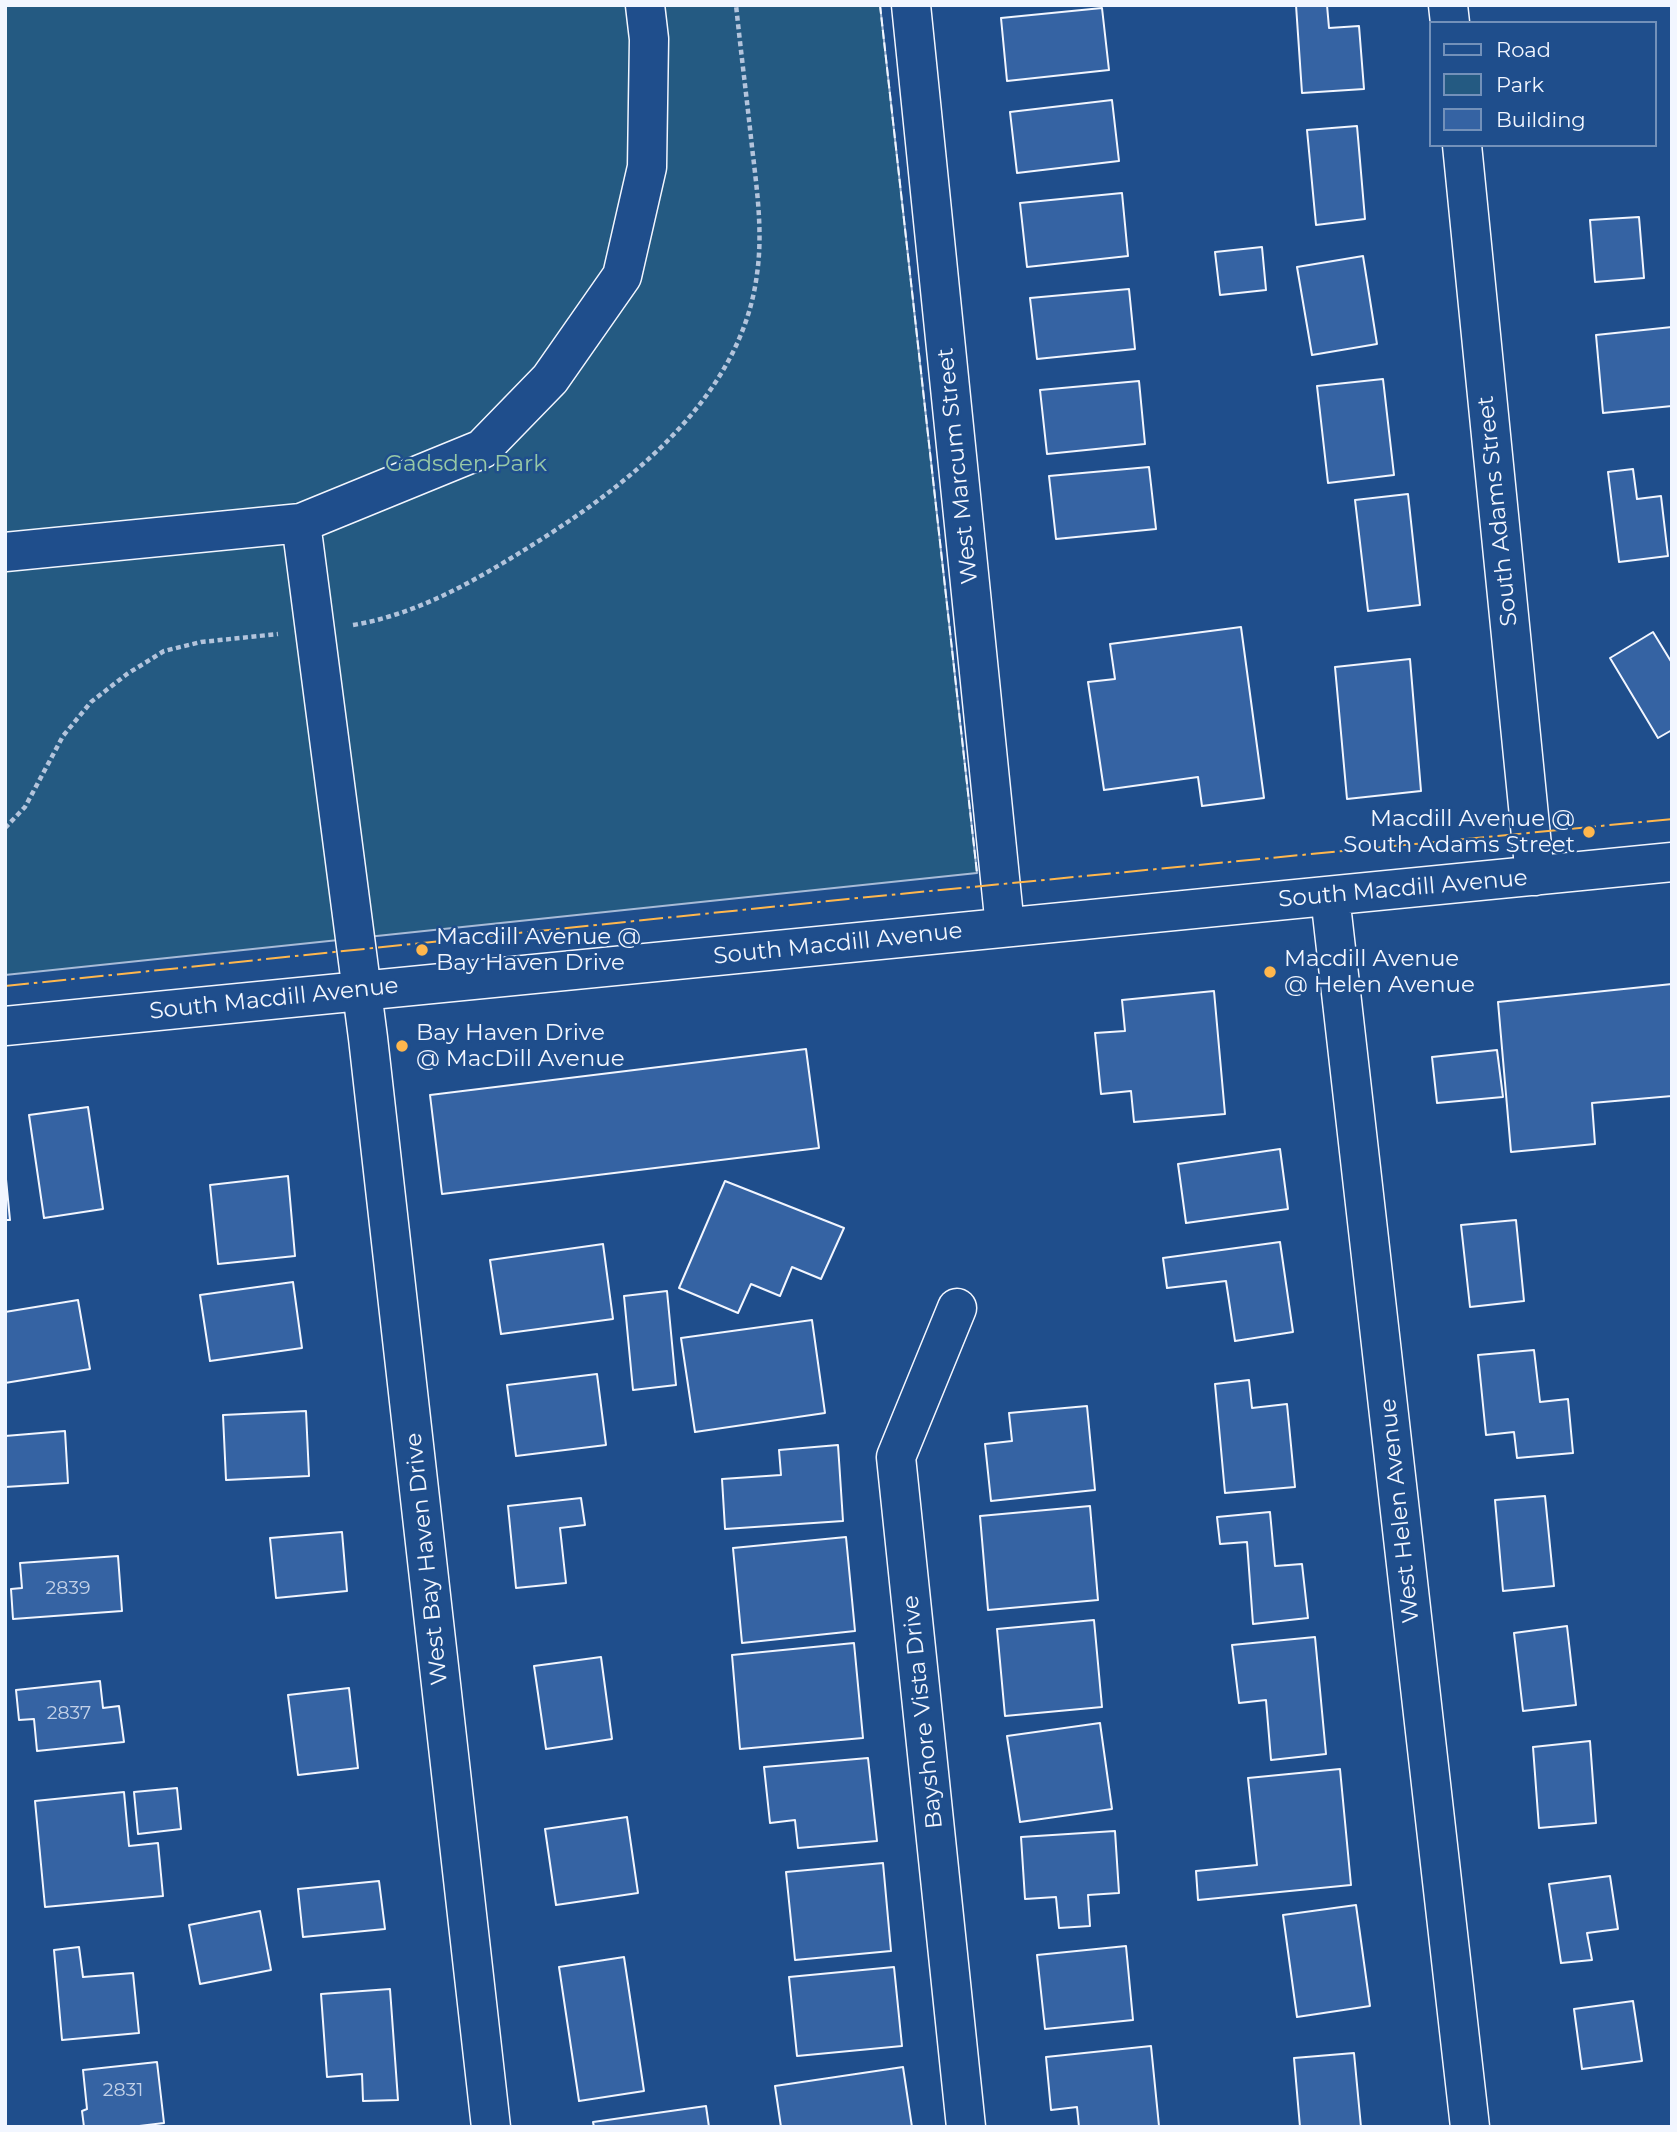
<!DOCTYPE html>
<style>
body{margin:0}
#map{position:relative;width:1677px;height:2132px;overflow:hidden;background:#1f4e8c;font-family:Montserrat,sans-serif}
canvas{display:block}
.frame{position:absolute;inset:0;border:7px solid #f2f6ff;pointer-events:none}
.legend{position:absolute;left:1429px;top:21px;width:228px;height:126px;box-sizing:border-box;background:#1f4e8c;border:2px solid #7391ba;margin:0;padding:9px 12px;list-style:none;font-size:21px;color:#f2f6ff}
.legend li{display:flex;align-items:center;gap:14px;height:35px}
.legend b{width:35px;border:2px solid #7391ba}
</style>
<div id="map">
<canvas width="1677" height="2132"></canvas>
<div class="frame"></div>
<ul class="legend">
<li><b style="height:9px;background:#1f4e8c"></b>Road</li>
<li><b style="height:19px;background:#245a82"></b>Park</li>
<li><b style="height:19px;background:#3563a3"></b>Building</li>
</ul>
</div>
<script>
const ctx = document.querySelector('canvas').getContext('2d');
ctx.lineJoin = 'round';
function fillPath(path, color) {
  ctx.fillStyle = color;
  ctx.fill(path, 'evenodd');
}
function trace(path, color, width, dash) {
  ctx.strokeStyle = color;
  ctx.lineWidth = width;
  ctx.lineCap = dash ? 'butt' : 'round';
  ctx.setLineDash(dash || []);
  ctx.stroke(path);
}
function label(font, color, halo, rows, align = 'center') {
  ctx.font = font + ' Montserrat,sans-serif';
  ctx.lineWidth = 5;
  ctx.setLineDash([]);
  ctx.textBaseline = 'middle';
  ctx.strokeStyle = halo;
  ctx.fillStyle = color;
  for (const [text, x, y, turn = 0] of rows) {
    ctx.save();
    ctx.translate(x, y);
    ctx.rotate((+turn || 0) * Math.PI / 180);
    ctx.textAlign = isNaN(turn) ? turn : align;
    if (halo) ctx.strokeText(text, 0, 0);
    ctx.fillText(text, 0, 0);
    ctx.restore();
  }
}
const green = new Path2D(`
 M5,5H880L977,873L5,975Z`);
fillPath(green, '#245a82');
trace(green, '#a8bbd7', 2);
const building = new Path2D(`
 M1296,5H1327L1329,28L1359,26L1364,89L1302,93Z
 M1102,8L1109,70L1007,81L1001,18Z
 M1112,100L1119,161L1017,173L1010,112Z
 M1357,126L1365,219L1316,225L1307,130Z
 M1122,193L1128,256L1027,267L1020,203Z
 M1639,217L1644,278L1595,282L1590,220Z
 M1262,247L1266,290L1220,295L1215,252Z
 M1363,256L1377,344L1312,355L1297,267Z
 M1129,289L1135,349L1037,359L1030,298Z
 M1672,327V406L1603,413L1596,335Z
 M1383,379L1394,475L1328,483L1317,386Z
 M1139,381L1145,444L1047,454L1040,390Z
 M1149,467L1156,529L1056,539L1049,476Z
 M1633,469L1637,499L1661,496L1668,556L1619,562L1608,472Z
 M1408,494L1420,605L1368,611L1355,500Z
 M1241,627L1264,798L1202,806L1198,777L1104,790L1088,682L1115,679L1110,644Z
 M1653,632L1672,663V730L1658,738L1610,658Z
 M1410,659L1421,791L1347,799L1335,667Z
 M1672,984V1096L1592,1103L1595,1144L1511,1152L1498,1002Z
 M1214,991L1225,1114L1134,1122L1131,1091L1101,1094L1095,1033L1125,1031L1122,1000Z
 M806,1049L819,1148L442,1194L430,1095Z
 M1497,1050L1503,1097L1437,1103L1432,1057Z
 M88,1107L103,1209L44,1218L29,1115Z
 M1280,1149L1288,1209L1186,1223L1178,1164Z
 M5,1169L10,1220H5Z
 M288,1176L295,1256L218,1264L210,1185Z
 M725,1181L844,1228L821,1279L792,1267L780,1296L751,1284L738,1313L679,1288Z
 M1516,1220L1524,1301L1470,1307L1461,1225Z
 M1280,1242L1293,1332L1235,1341L1226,1281L1167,1288L1163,1258Z
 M603,1244L613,1319L501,1334L490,1260Z
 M293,1282L302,1348L210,1361L200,1295Z
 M667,1291L676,1385L633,1390L624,1296Z
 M78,1300L90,1369L5,1383V1312Z
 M812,1320L825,1413L695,1432L681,1338Z
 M1534,1350L1540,1402L1568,1399L1573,1453L1517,1458L1514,1432L1486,1435L1478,1355Z
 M597,1374L606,1445L516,1456L507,1385Z
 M1249,1380L1252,1408L1287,1404L1295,1487L1225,1493L1215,1384Z
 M1087,1406L1095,1490L991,1501L985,1444L1012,1441L1009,1413Z
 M306,1411L309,1476L226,1480L223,1415Z
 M65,1431L68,1483L5,1487V1436Z
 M838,1445L843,1521L725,1529L722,1479L781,1475L779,1450Z
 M1545,1496L1554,1586L1503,1591L1495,1500Z
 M581,1498L585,1525L560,1528L566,1583L516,1588L508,1506Z
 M1090,1506L1098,1600L988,1610L980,1516Z
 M1270,1512L1275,1566L1302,1564L1308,1618L1253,1624L1247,1542L1220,1544L1217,1517Z
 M342,1532L347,1591L276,1598L270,1538Z
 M846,1537L855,1631L742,1643L733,1548Z
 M118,1556L122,1611L13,1619L11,1589L22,1588L20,1563Z
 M1094,1620L1102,1707L1005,1716L997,1629Z
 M1567,1626L1576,1705L1523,1711L1514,1633Z
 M1315,1637L1326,1754L1271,1760L1266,1700L1239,1703L1232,1645Z
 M854,1643L863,1738L740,1749L732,1655Z
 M601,1657L612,1739L546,1749L534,1666Z
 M100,1681L103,1708L119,1706L124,1742L37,1751L34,1719L19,1720L16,1690Z
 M349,1688L358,1768L298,1775L288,1695Z
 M1100,1723L1112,1809L1020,1822L1007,1736Z
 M1590,1741L1596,1823L1539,1828L1533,1747Z
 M868,1758L877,1841L798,1848L795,1820L770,1823L764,1767Z
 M1340,1769L1351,1885L1198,1900L1196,1871L1257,1865L1248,1778Z
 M177,1788L181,1829L138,1834L134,1792Z
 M124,1792L129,1846L158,1843L163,1896L45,1907L35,1801Z
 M627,1817L638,1893L556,1905L545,1829Z
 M1115,1831L1119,1893L1088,1895L1090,1926L1059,1928L1056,1897L1025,1899L1021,1837Z
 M883,1863L891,1951L795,1960L786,1872Z
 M1610,1876L1618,1929L1587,1933L1592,1960L1561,1963L1549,1884Z
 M379,1881L385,1929L303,1937L298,1889Z
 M1356,1905L1370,2006L1297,2017L1283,1915Z
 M260,1911L271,1970L200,1984L189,1925Z
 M1126,1946L1133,2020L1045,2029L1037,1955Z
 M79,1947L83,1977L133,1973L139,2033L62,2040L54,1950Z
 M624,1957L644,2091L579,2101L559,1967Z
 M894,1967L902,2046L797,2056L789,1977Z
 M390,1989L398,2100L363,2101L362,2074L327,2077L321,1994Z
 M1633,2001L1642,2061L1582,2069L1574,2009Z
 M1151,2046L1159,2126L1079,2127L1077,2107L1051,2110L1046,2057Z
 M1354,2053L1361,2127H1300L1294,2058Z
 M157,2062L164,2123L131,2127H84L82,2111L87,2109L83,2070Z
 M903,2067L912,2127H781L775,2086Z
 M706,2106L709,2127H594L593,2122Z`);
fillPath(building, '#3563a3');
trace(building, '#f2f6ff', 2);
const minor = new Path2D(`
 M911,5L1005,927
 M1448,5L1450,23
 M1462,145L1535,876
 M301,523L368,1038L491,2127
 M5,552L301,523L482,449L550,379L622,276L647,167L649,39L645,5
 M1330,896L1470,2127
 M5,1026L1672,862
 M957,1308L896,1457L966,2127`);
trace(minor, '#f2f6ff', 41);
trace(new Path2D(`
 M353,625C414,615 469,584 521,552C622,490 741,401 757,274C763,232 757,190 752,147C747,100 741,53 736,5
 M5,828L25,807L63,736L91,702L127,674L164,651L201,642L278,634`), '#b3c4dc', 4.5, [5, 3.5]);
trace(minor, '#1f4e8c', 38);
trace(new Path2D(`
 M880,5L977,873`), '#f2f6ff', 2, [9, 3.5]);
trace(new Path2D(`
 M5,986L848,899L1672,819`), '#ffb74d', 2, [24, 5, 3.5, 5]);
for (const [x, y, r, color] of [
 [1589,832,7,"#ffb74d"],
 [422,950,7,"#ffb74d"],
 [1270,972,7,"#ffb74d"],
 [402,1046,7,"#ffb74d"]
]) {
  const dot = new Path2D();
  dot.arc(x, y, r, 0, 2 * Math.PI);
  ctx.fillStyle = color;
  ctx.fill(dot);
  trace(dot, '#1f4e8c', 2.5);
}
label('19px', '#c3d1e8', null, [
 ["2839",68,1588],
 ["2837",69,1713],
 ["2831",123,2090]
]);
label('23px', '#97c8a6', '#1f4e8c', [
 ["Gadsden Park",466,464]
]);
label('23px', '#f2f6ff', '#1f4e8c', [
 ["West Marcum Street",958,466,-96],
 ["South Adams Street",1498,511,-96],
 ["South Macdill Avenue",1403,889,-5],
 ["South Macdill Avenue",838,944,-6],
 ["South Macdill Avenue",274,999,-6],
 ["West Helen Avenue",1400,1511,-96],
 ["West Bay Haven Drive",427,1559,-96],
 ["Bayshore Vista Drive",923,1712,-96]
]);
label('23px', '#f2f6ff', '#1f4e8c', [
 ["Macdill Avenue @",1575,819,"right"],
 ["South Adams Street",1575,845,"right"],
 ["Macdill Avenue @",436,937],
 ["Bay Haven Drive",436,963],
 ["Macdill Avenue",1284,959],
 ["@ Helen Avenue",1284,985],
 ["Bay Haven Drive",416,1033],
 ["@ MacDill Avenue",416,1059]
], 'left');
</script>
